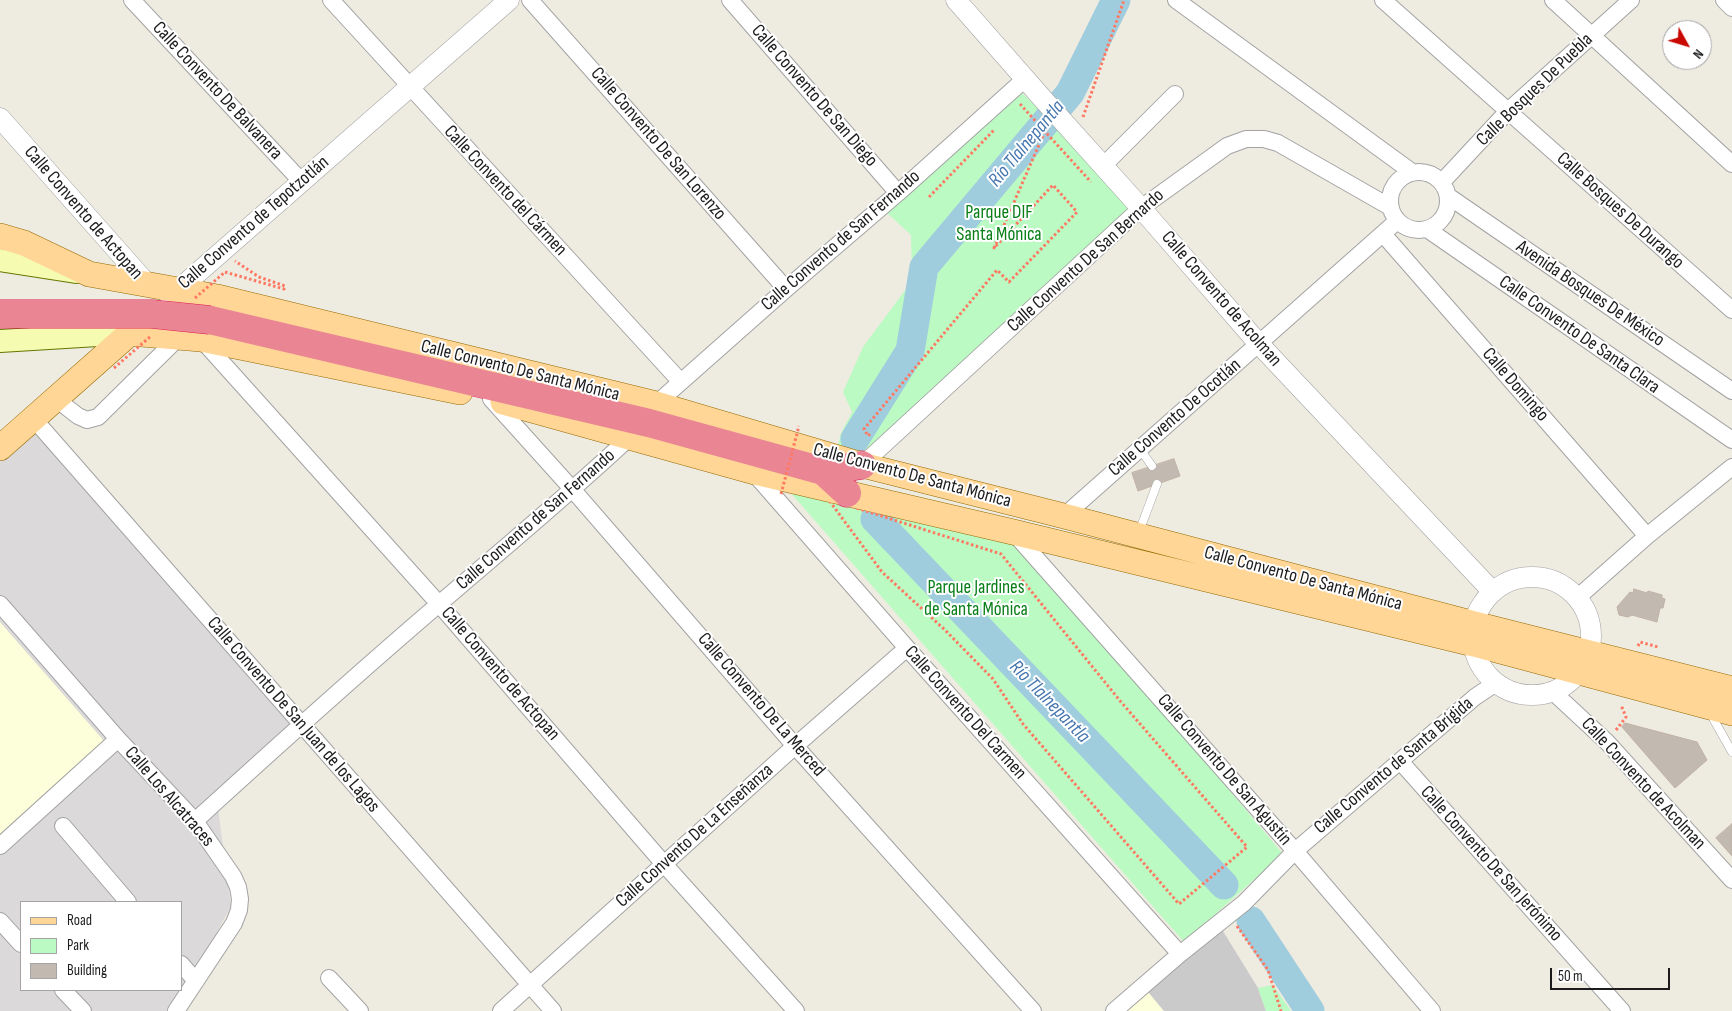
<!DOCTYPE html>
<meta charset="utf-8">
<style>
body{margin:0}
#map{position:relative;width:1732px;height:1011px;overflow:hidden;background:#eeebe1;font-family:"Sofia Sans Condensed",sans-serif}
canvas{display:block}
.legend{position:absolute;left:20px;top:901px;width:162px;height:90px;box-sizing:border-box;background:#fff;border:1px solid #a4a4a4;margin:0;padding:6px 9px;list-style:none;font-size:15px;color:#1c1c1c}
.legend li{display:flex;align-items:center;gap:10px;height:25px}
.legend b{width:25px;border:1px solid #a4a4a4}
.north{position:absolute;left:1662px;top:20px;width:50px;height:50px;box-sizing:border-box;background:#fff;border:1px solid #a4a4a4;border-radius:50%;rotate:129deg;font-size:14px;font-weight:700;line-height:20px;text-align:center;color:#1c1c1c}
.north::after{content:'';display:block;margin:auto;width:18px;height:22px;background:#c90800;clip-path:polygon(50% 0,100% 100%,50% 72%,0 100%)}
.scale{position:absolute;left:1550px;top:968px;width:120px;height:22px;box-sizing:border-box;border:2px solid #1c1c1c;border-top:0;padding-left:6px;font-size:15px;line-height:18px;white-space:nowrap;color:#1c1c1c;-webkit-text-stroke:4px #fff;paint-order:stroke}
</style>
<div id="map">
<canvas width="1732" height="1011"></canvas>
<ul class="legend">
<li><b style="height:6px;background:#ffd696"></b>Road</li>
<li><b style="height:14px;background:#bbfbc3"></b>Park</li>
<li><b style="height:14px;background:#c2bab1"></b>Building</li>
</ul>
<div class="north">N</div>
<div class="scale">50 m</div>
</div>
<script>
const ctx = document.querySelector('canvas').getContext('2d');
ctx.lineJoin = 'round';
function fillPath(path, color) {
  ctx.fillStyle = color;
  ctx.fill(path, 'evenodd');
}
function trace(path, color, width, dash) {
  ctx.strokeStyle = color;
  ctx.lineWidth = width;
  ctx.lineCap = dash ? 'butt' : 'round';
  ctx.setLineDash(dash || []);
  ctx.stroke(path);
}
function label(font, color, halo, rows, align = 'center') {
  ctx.font = font + ' "Sofia Sans Condensed",sans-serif';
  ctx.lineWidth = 4;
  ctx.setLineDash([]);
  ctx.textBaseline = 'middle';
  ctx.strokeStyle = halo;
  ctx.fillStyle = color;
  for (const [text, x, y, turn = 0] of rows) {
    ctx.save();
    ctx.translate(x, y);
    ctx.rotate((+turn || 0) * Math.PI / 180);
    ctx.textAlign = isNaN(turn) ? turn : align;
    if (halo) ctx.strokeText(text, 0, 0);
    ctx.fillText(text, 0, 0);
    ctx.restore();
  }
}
fillPath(new Path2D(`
 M33,423L295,725L217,801L231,906L175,1011H0V454ZM21,902H181V990H21Z`), '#dbd9d9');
fillPath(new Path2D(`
 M0,622L105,742L0,836Z
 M1139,981L1164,1011H1106Z`), '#fdffda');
fillPath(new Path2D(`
 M1218,923L1258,988L1266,1011H1164L1139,981Z`), '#cacaca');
fillPath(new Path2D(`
 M1021,92L1141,208L870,449L855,453L838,445L841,433L852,412L843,392L863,347L912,281L911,235L887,213Z
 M789,491L1014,535L1283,854L1184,942Z
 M1273,985L1291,1011H1266L1258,988Z`), '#bbfbc3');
trace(new Path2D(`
 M855,439L910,351L924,267L1070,93L1116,0
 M875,519L1224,885
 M1251,921L1310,1011`), '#a0cdde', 29);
const building = new Path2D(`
 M1174,459L1180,476L1138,491L1132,473Z
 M1634,589L1647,593L1648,591L1662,595V598L1665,599L1663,608H1660L1657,622L1632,615L1628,617L1619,615L1617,607L1630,592L1633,593Z
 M1625,723L1697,742L1707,760L1675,788L1622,727Z
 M1732,824V856L1716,838Z`);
fillPath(building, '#c2bab1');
trace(building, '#c0b1a3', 1);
const service = new Path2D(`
 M1140,449L1152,466
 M1139,532L1157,484
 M1710,713L1732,752`);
const minor = new Path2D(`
 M132,0L302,182
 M331,0L680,381
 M530,0L786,289
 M730,0L898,193
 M1176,0L1412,172
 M1383,0L1732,310
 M1553,0L1732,164
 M1724,0L1732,8
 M1103,166L1175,94
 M1390 201a29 29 0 1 1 58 0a29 29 0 1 1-58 0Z
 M1442,182L1508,111L1631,0
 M1448,196L1732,391
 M1427,229L1732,440
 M1383,234L1647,536
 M201,339L439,604L664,864L796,1011
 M56,399L78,416L87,420L98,417L179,337
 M491,399L573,490L795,746L1033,1011
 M656,404L786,289L898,193L1026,78
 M33,418L553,1011
 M862,465L1141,208L1227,146L1246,139H1264L1278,143L1390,207
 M752,471L907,648L1180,954
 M1064,516L1397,221
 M1013,532L1295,851L1432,1011
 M1577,598L1647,536L1732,467
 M0,604L118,739L195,821L233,876L238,887L240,899L239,910L234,923L176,1011
 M1552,691L1607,742L1732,880
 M1400,761L1622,1011
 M195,821C275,748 356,675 439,604C503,549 568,495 630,437
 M63,826L128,902
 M0,846L118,739
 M0,921L21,944
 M181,964L196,981
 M329,978L360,1011
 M63,990L83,1011
 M501,1011L795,746L907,648
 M1114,1011L1180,954L1244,903L1295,851L1400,761L1475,697L1496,683`);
const tertiary = new Path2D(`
 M956,0L1042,98L1141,208L1259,344L1493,592
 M0,118L147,284
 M170,297L509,0
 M1473 636a59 59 0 1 1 118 0a59 59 0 1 1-118 0Z`);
const secondary = new Path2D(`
 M0,260L76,272
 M0,341L130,333`);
const primary = new Path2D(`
 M0,236L24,243L89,274L217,297L656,404L862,465L1064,516L1475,624L1732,689
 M503,402L751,471L1013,532L1474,644L1732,713
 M0,448L130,333L201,339L460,392`);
const motorway = new Path2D(`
 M210,320L649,423L823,471L862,465
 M823,471L847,493`);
trace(service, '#a3a3a3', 9);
trace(minor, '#a3a3a3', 18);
trace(tertiary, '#a3a3a3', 21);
trace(secondary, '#657600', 24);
trace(primary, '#956a00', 26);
trace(motorway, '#de1c57', 29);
trace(new Path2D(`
 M1020,104L1091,182
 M1083,117L1124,0
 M929,197L994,130
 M225,272L284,289L285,286L259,277L235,261
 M870,434L868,436L864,429L997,270L1009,282L1077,212L1053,185L994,248L1045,131
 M828,499L1001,554L1121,702L1247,847L1179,904L1023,724L993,679L945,630L882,572Z
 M1638,646L1640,642L1658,647
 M1616,730L1626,717L1621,705
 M1237,926L1268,970L1281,1011`), '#ff7862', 3, [2.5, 2.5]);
trace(service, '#fff', 8);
trace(minor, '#fff', 16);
trace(tertiary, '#fff', 20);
trace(secondary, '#f5fcb2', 22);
trace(primary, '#ffd696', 25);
trace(motorway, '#ea8594', 28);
const motorwayBridge = new Path2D(`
 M0,314H152L210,320`);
trace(motorwayBridge, '#de1c57', 29, []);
trace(new Path2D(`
 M195,298L225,272
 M114,368L151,336
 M781,494L799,426`), '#ff7862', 3, [2.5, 2.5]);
trace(motorwayBridge, '#ea8594', 28);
label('19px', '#1c1c1c', '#fff', [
 ["Calle Bosques De Puebla",1535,90,-44],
 ["Calle Convento De Balvanera",217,91,47],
 ["Calle Convento De San Diego",814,96,49],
 ["Calle Convento De San Lorenzo",658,144,49],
 ["Calle Convento del Cármen",505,191,47],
 ["Calle Bosques De Durango",1620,211,42],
 ["Calle Convento de Actopan",83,213,49],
 ["Calle Convento de Tepotzotlán",254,223,-41],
 ["Calle Convento de San Fernando",841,241,-41],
 ["Calle Convento De San Bernardo",1086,261,-42],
 ["Avenida Bosques De México",1590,294,34],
 ["Calle Convento de Acolman",1221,299,49],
 ["Calle Convento De Santa Clara",1579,335,35],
 ["Calle Convento De Santa Mónica",520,371,14],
 ["Calle Domingo",1515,385,49],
 ["Calle Convento De Ocotlán",1175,418,-41],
 ["Calle Convento De Santa Mónica",912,476,15],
 ["Calle Convento de San Fernando",536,520,-41],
 ["Calle Convento De Santa Mónica",1303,579,15],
 ["Calle Convento de Actopan",500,674,49],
 ["Calle Convento De La Merced",761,705,49],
 ["Calle Convento Del Carmen",965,713,48],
 ["Calle Convento De San Juan de los Lagos",293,715,49],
 ["Calle Convento de Santa Brígida",1394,766,-40],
 ["Calle Convento De San Agustín",1224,770,49],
 ["Calle Convento de Acolman",1643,784,47],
 ["Calle Los Alcatraces",169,797,49],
 ["Calle Convento De La Enseñanza",695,836,-42],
 ["Calle Convento De San Jerónimo",1491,864,48]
]);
label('19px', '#077e16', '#fff', [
 ["Parque DIF",999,213],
 ["Santa Mónica",999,235],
 ["Parque Jardines",976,588],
 ["de Santa Mónica",976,610]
]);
label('italic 20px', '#4576af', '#fff', [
 ["Río Tlalnepantla",1027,144,-50],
 ["Río Tlalnepantla",1049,702,46]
]);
</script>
